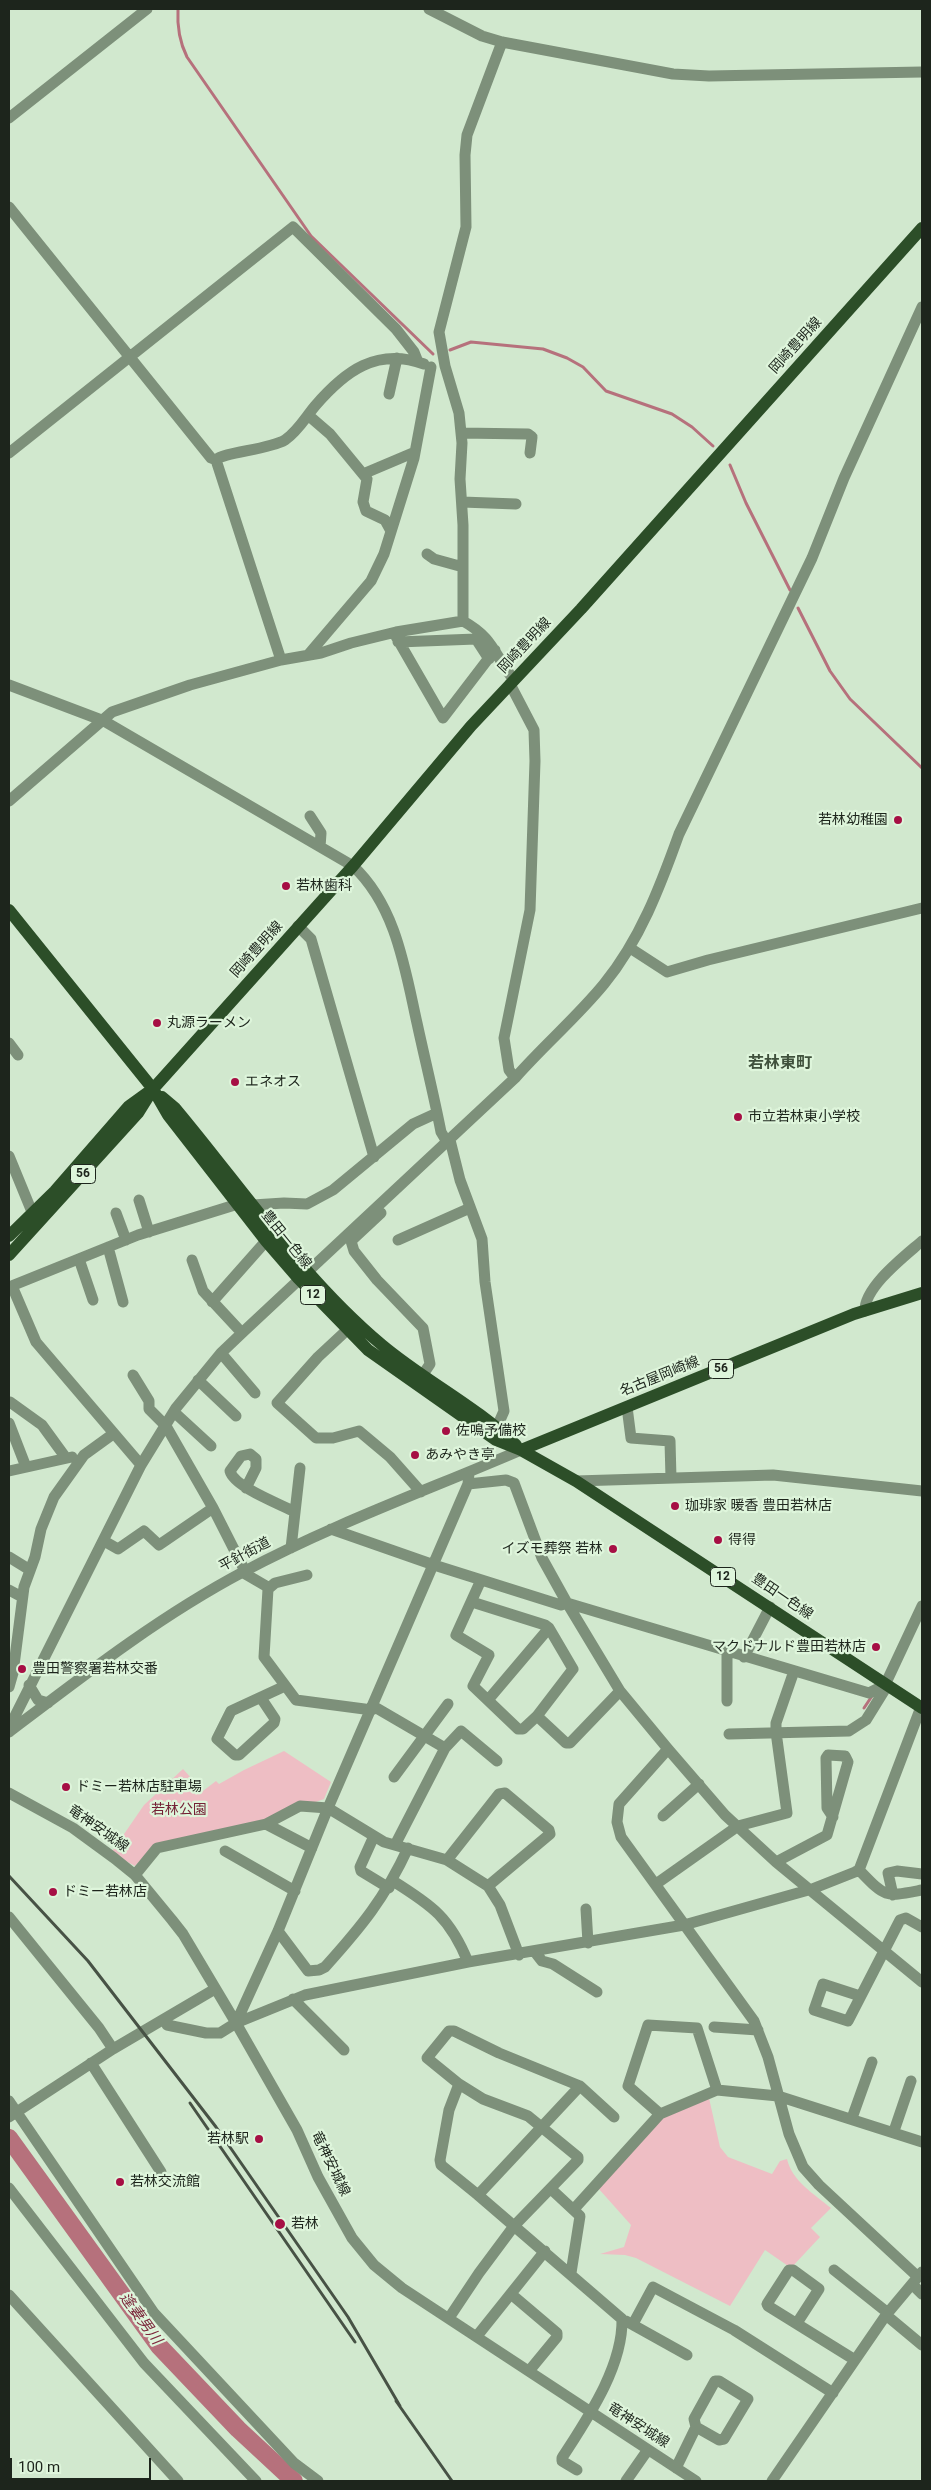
<!DOCTYPE html>
<meta charset="utf-8">
<style>
body{margin:0}
#map{position:relative;width:931px;height:2490px;overflow:hidden;background:#d1e8ce;font-family:Roboto,sans-serif}
canvas{display:block}
.frame{position:absolute;inset:0;border:10px solid #1d251c;pointer-events:none}
.scale{position:absolute;left:10px;top:2458px;width:141px;height:22px;box-sizing:border-box;border:2px solid #1d251c;border-top:0;padding-left:6px;font-size:15px;line-height:18px;white-space:nowrap;color:#1d251c;-webkit-text-stroke:4px #def5db;paint-order:stroke}
</style>
<div id="map">
<canvas width="931" height="2490"></canvas>
<div class="frame"></div>
<div class="scale">100 m</div>
</div>
<script>
const ctx = document.querySelector('canvas').getContext('2d');
ctx.lineJoin = 'round';
function fillPath(path, color) {
  ctx.fillStyle = color;
  ctx.fill(path, 'evenodd');
}
function trace(path, color, width, dash) {
  ctx.strokeStyle = color;
  ctx.lineWidth = width;
  ctx.lineCap = dash ? 'butt' : 'round';
  ctx.setLineDash(dash || []);
  ctx.stroke(path);
}
function label(font, color, halo, rows, align = 'center') {
  ctx.font = font + ' Roboto,"Noto Sans JP",sans-serif';
  ctx.lineWidth = 4.5;
  ctx.setLineDash([]);
  ctx.textBaseline = 'middle';
  ctx.strokeStyle = halo;
  ctx.fillStyle = color;
  for (const [text, x, y, turn = 0] of rows) {
    ctx.save();
    ctx.translate(x, y);
    ctx.rotate((+turn || 0) * Math.PI / 180);
    ctx.textAlign = isNaN(turn) ? turn : align;
    if (halo) ctx.strokeText(text, 0, 0);
    ctx.fillText(text, 0, 0);
    ctx.restore();
  }
}
fillPath(new Path2D(`
 M284,1751L331,1782L324,1799L257,1823L155,1845L135,1866L111,1853L144,1805L183,1769L203,1791L216,1781L219,1784L244,1770Z
 M709,2098L720,2147L728,2157L772,2174L780,2161L787,2159C792,2181 814,2194 831,2208L811,2228L820,2237L791,2268L765,2250L730,2306L636,2258L625,2255L600,2254L624,2247L631,2225L598,2188L656,2118Z`), '#eebec4');
trace(new Path2D(`
 M178,9C177,26 179,41 187,57L311,236L433,354
 M450,350L471,342L543,349L567,358L583,367L606,391L672,414L692,427L713,446
 M730,465L746,503L790,590
 M798,608L830,671L850,699L922,768
 M864,1708L872,1696`), '#b6717c', 3);
trace(new Path2D(`
 M9,2138L159,2346L238,2429L294,2481`), '#b6717c', 18);
trace(new Path2D(`
 M429,9L482,36L502,42L673,74L709,76L922,72
 M9,118L147,9
 M9,207L211,458L216,460L281,660
 M389,394L397,358
 M308,415L330,434L367,479L363,502L366,511L385,520L391,531
 M461,433L528,434L532,437L530,453
 M9,453L293,227L396,329L414,352L418,362
 M216,460C223,452 268,450 285,440C298,431 305,418 315,406C345,371 377,347 424,364
 M363,474L415,452
 M462,502L516,504
 M427,554L434,559L463,567
 M463,621V525L460,479L462,443L459,413L445,366L439,332L466,227L465,155L467,135L502,42
 M394,633L443,718L495,650
 M398,642L476,639L489,659
 M308,655L371,581L384,554L414,458L431,367
 M510,684L534,730L535,761L530,910L504,1038L509,1070L515,1078
 M9,685L104,721L353,866C396,906 405,969 417,1023C425,1060 434,1096 441,1132L447,1142
 M9,801L112,712L190,685L281,660L321,653L351,643L396,632L463,621C494,638 494,655 514,680
 M310,816L321,833L320,847
 M298,926L311,939L374,1157
 M630,948L667,972L708,960L922,908
 M9,1043L18,1055
 M450,1140L460,1180L482,1239L485,1282L504,1411L497,1427
 M9,1156L32,1212
 M139,1200L149,1232
 M253,1205L284,1203L307,1204L333,1190L413,1124L437,1113
 M116,1213L126,1240
 M381,1213L351,1241L354,1251L377,1280L423,1328L430,1364L422,1376
 M398,1240L470,1208
 M108,1247L123,1302
 M79,1259L93,1300
 M192,1260L203,1291L242,1333
 M12,1286L36,1342L141,1465
 M9,1287L138,1235L238,1204
 M212,1302L266,1241
 M865,1311C864,1287 905,1256 922,1241
 M347,1330L318,1357L277,1403L316,1438H333L359,1431L390,1457L421,1492
 M221,1353L255,1393
 M133,1375L149,1401V1409L166,1426L213,1508L245,1571
 M198,1380L236,1416
 M10,1402L42,1425L66,1458
 M627,1407L631,1438L670,1441L671,1478
 M174,1412L211,1446
 M9,1423L26,1467
 M9,1471L72,1457
 M576,1481L773,1475L922,1491
 M468,1484L506,1480L514,1483L542,1558L567,1603L620,1691L668,1749L725,1815L776,1862L922,1982
 M246,1488L256,1468V1459L250,1454L241,1456L230,1471C234,1487 280,1504 295,1512
 M331,1529L434,1565L561,1605L567,1603L869,1693L885,1685L922,1606
 M104,1541L118,1549L144,1531L159,1545L213,1508
 M291,1548L300,1468
 M9,1557L30,1570
 M242,1572L266,1586L268,1589L264,1657L296,1700L372,1710
 M481,1580L456,1635L489,1655L473,1686L518,1729H523L537,1716L566,1743H570L620,1691
 M268,1589L275,1583L307,1575
 M9,1590L22,1597
 M472,1602L545,1625L549,1628L573,1669L537,1716
 M727,1651V1701
 M744,1657L770,1607
 M29,1685L38,1700L48,1703
 M9,1687L13,1673L24,1587L35,1557L41,1529L54,1497L84,1455L113,1434
 M261,1698L275,1719L274,1723L239,1755H235L217,1739L231,1711L285,1686
 M488,1700L549,1628
 M373,1706L445,1748L395,1845
 M9,1728L141,1465L176,1408L221,1353L242,1333L515,1078C544,1045 577,1017 604,984C640,940 660,887 679,834L812,558L844,478L922,307
 M9,1732C84,1675 160,1616 243,1572C333,1524 428,1490 521,1450
 M729,1734L849,1731L866,1720L887,1686
 M445,1748L461,1731L497,1761
 M668,1749L619,1804L617,1822L621,1837L754,2021L768,2057L789,2134L803,2167L819,2185L918,2277
 M394,1777L448,1704
 M9,1793L73,1828L114,1858L135,1875L172,1920L183,1934L236,2023L297,2130L318,2177L352,2238L374,2265L402,2288L696,2481
 M663,1816L699,1784
 M266,1824L312,1848
 M374,1836L360,1867L361,1871L389,1888
 M225,1851L295,1891
 M447,1860L499,1794L505,1793L549,1830L550,1834L488,1886
 M776,1862L827,1835L848,1762L845,1756L828,1755L826,1758L827,1808L833,1817
 M859,1870C886,1898 884,1897 922,1890
 M135,1875L157,1848L266,1824L300,1806L328,1808L384,1842L447,1860L488,1886L500,1905L519,1955
 M393,1881C433,1906 450,1918 468,1962
 M656,1884L738,1826L787,1813L776,1732V1723L794,1671
 M893,1895L888,1873L897,1871L922,1874
 M586,1909L588,1943
 M9,1917L99,2028L113,2049
 M278,1931L308,1971L319,1970L325,1967C361,1927 385,1898 408,1848
 M535,1952L542,1961L553,1964L597,1992
 M860,1996L823,1984L814,2010L848,2021L900,1920L906,1918L922,1927
 M293,1999L344,2050
 M236,2023L278,1931L328,1808L468,1484L469,1473
 M167,2025L206,2033H220L236,2023L305,1995L468,1962L684,1925L812,1889L855,1872L859,1870L921,1707
 M714,2027L758,2030
 M449,2031H454L499,2053L580,2086L478,2195L441,2165L440,2160L449,2110L459,2084L427,2058Z
 M91,2063L161,2172
 M580,2086L614,2117
 M9,2101L154,2313L294,2463L318,2481
 M660,2114L717,2090
 M9,2117L113,2049L215,1989
 M852,2118L872,2062
 M894,2131L911,2081
 M9,2188L144,2363L256,2481
 M551,2189L580,2216L571,2273
 M478,2195L622,2319C623,2367 587,2419 562,2458V2461L577,2470
 M574,2209L660,2114L628,2086L648,2025L697,2028L717,2090L778,2096L922,2142
 M834,2270L888,2313
 M912,2284L922,2294
 M511,2294L557,2333V2337L529,2371
 M9,2295L178,2481
 M886,2315L922,2345
 M449,2318L479,2273L514,2226L578,2160V2157L528,2116L483,2099L459,2084
 M626,2321L687,2355
 M797,2323L819,2289L793,2270H789L767,2304L768,2306L855,2360
 M633,2324L653,2287L734,2330L833,2393
 M477,2336L545,2251
 M676,2468L696,2427L694,2419L715,2381H719L748,2399L724,2439L719,2440L696,2427
 M626,2481L647,2451
 M772,2481L886,2315L922,2272`), '#7d907a', 11);
trace(new Path2D(`
 M9,910L153,1089L168,1115L266,1241L298,1278L368,1350L496,1440L521,1450L576,1481L922,1708
 M162,1097L175,1108C242,1188 302,1278 382,1345C425,1381 476,1406 516,1445
 M9,1236L55,1191L129,1106L147,1093
 M9,1255L138,1113L153,1089L353,866L471,726L581,609L922,228
 M521,1450L854,1314L922,1293`), '#2c4e28', 12);
trace(new Path2D(`
 M9,1876L88,1961L216,2127L348,2317L400,2406
 M190,2103L355,2342
 M396,2401L452,2481`), '#475245', 3);
for (const [x, y, r, color] of [
 [898,820,5,"#a60f44"],
 [286,886,5,"#a60f44"],
 [157,1023,5,"#a60f44"],
 [235,1082,5,"#a60f44"],
 [738,1117,5,"#a60f44"],
 [446,1431,5,"#a60f44"],
 [415,1455,5,"#a60f44"],
 [675,1506,5,"#a60f44"],
 [718,1540,5,"#a60f44"],
 [613,1549,5,"#a60f44"],
 [876,1647,5,"#a60f44"],
 [22,1669,5,"#a60f44"],
 [66,1787,5,"#a60f44"],
 [53,1892,5,"#a60f44"],
 [259,2139,5,"#a60f44"],
 [120,2182,5,"#a60f44"],
 [280,2224,6,"#a60f44"]
]) {
  const dot = new Path2D();
  dot.arc(x, y, r, 0, 2 * Math.PI);
  ctx.fillStyle = color;
  ctx.fill(dot);
  trace(dot, '#def5db', 2);
}
for (const [x, y, w] of [
 [83,1174,25],
 [313,1295,25],
 [721,1369,25],
 [723,1577,25]
]) {
  const box = new Path2D();
  box.roundRect(x - w / 2, y - 9.5, w, 19, 4);
  ctx.fillStyle = '#def5db';
  ctx.fill(box);
  trace(box, '#1d251c', 1);
}
label('bold 12px', '#1d251c', null, [
 ["56",83,1174],
 ["12",313,1295],
 ["56",721,1369],
 ["12",723,1577]
]);
label('14px', '#1d251c', '#def5db', [
 ["岡崎豊明線",796,346,-48],
 ["岡崎豊明線",525,646,-47],
 ["岡崎豊明線",257,950,-48],
 ["豊田一色線",286,1240,51],
 ["名古屋岡崎線",660,1377,-22],
 ["平針街道",245,1555,-28],
 ["豊田一色線",782,1597,34],
 ["竜神安城線",98,1829,35],
 ["竜神安城線",330,2164,64],
 ["竜神安城線",638,2426,33]
]);
label('14px', '#1d251c', '#def5db', [
 ["若林幼稚園",888,820,"right"],
 ["若林歯科",296,886],
 ["丸源ラーメン",167,1023],
 ["エネオス",245,1082],
 ["市立若林東小学校",748,1117],
 ["佐鳴予備校",456,1431],
 ["あみやき亭",425,1455],
 ["珈琲家 暖香 豊田若林店",685,1506],
 ["得得",728,1540],
 ["イズモ葬祭 若林",603,1549,"right"],
 ["マクドナルド豊田若林店",866,1647,"right"],
 ["豊田警察署若林交番",32,1669],
 ["ドミー若林店駐車場",76,1787],
 ["ドミー若林店",63,1892],
 ["若林駅",249,2139,"right"],
 ["若林交流館",130,2182],
 ["若林",291,2224]
], 'left');
label('14px', '#742035', '#def5db', [
 ["若林公園",179,1810]
]);
label('italic 15px', '#7d293d', '#def5db', [
 ["逢妻男川",140,2319,54]
]);
label('bold 16px', '#3f513c', '#def5db', [
 ["若林東町",780,1064]
]);
</script>
